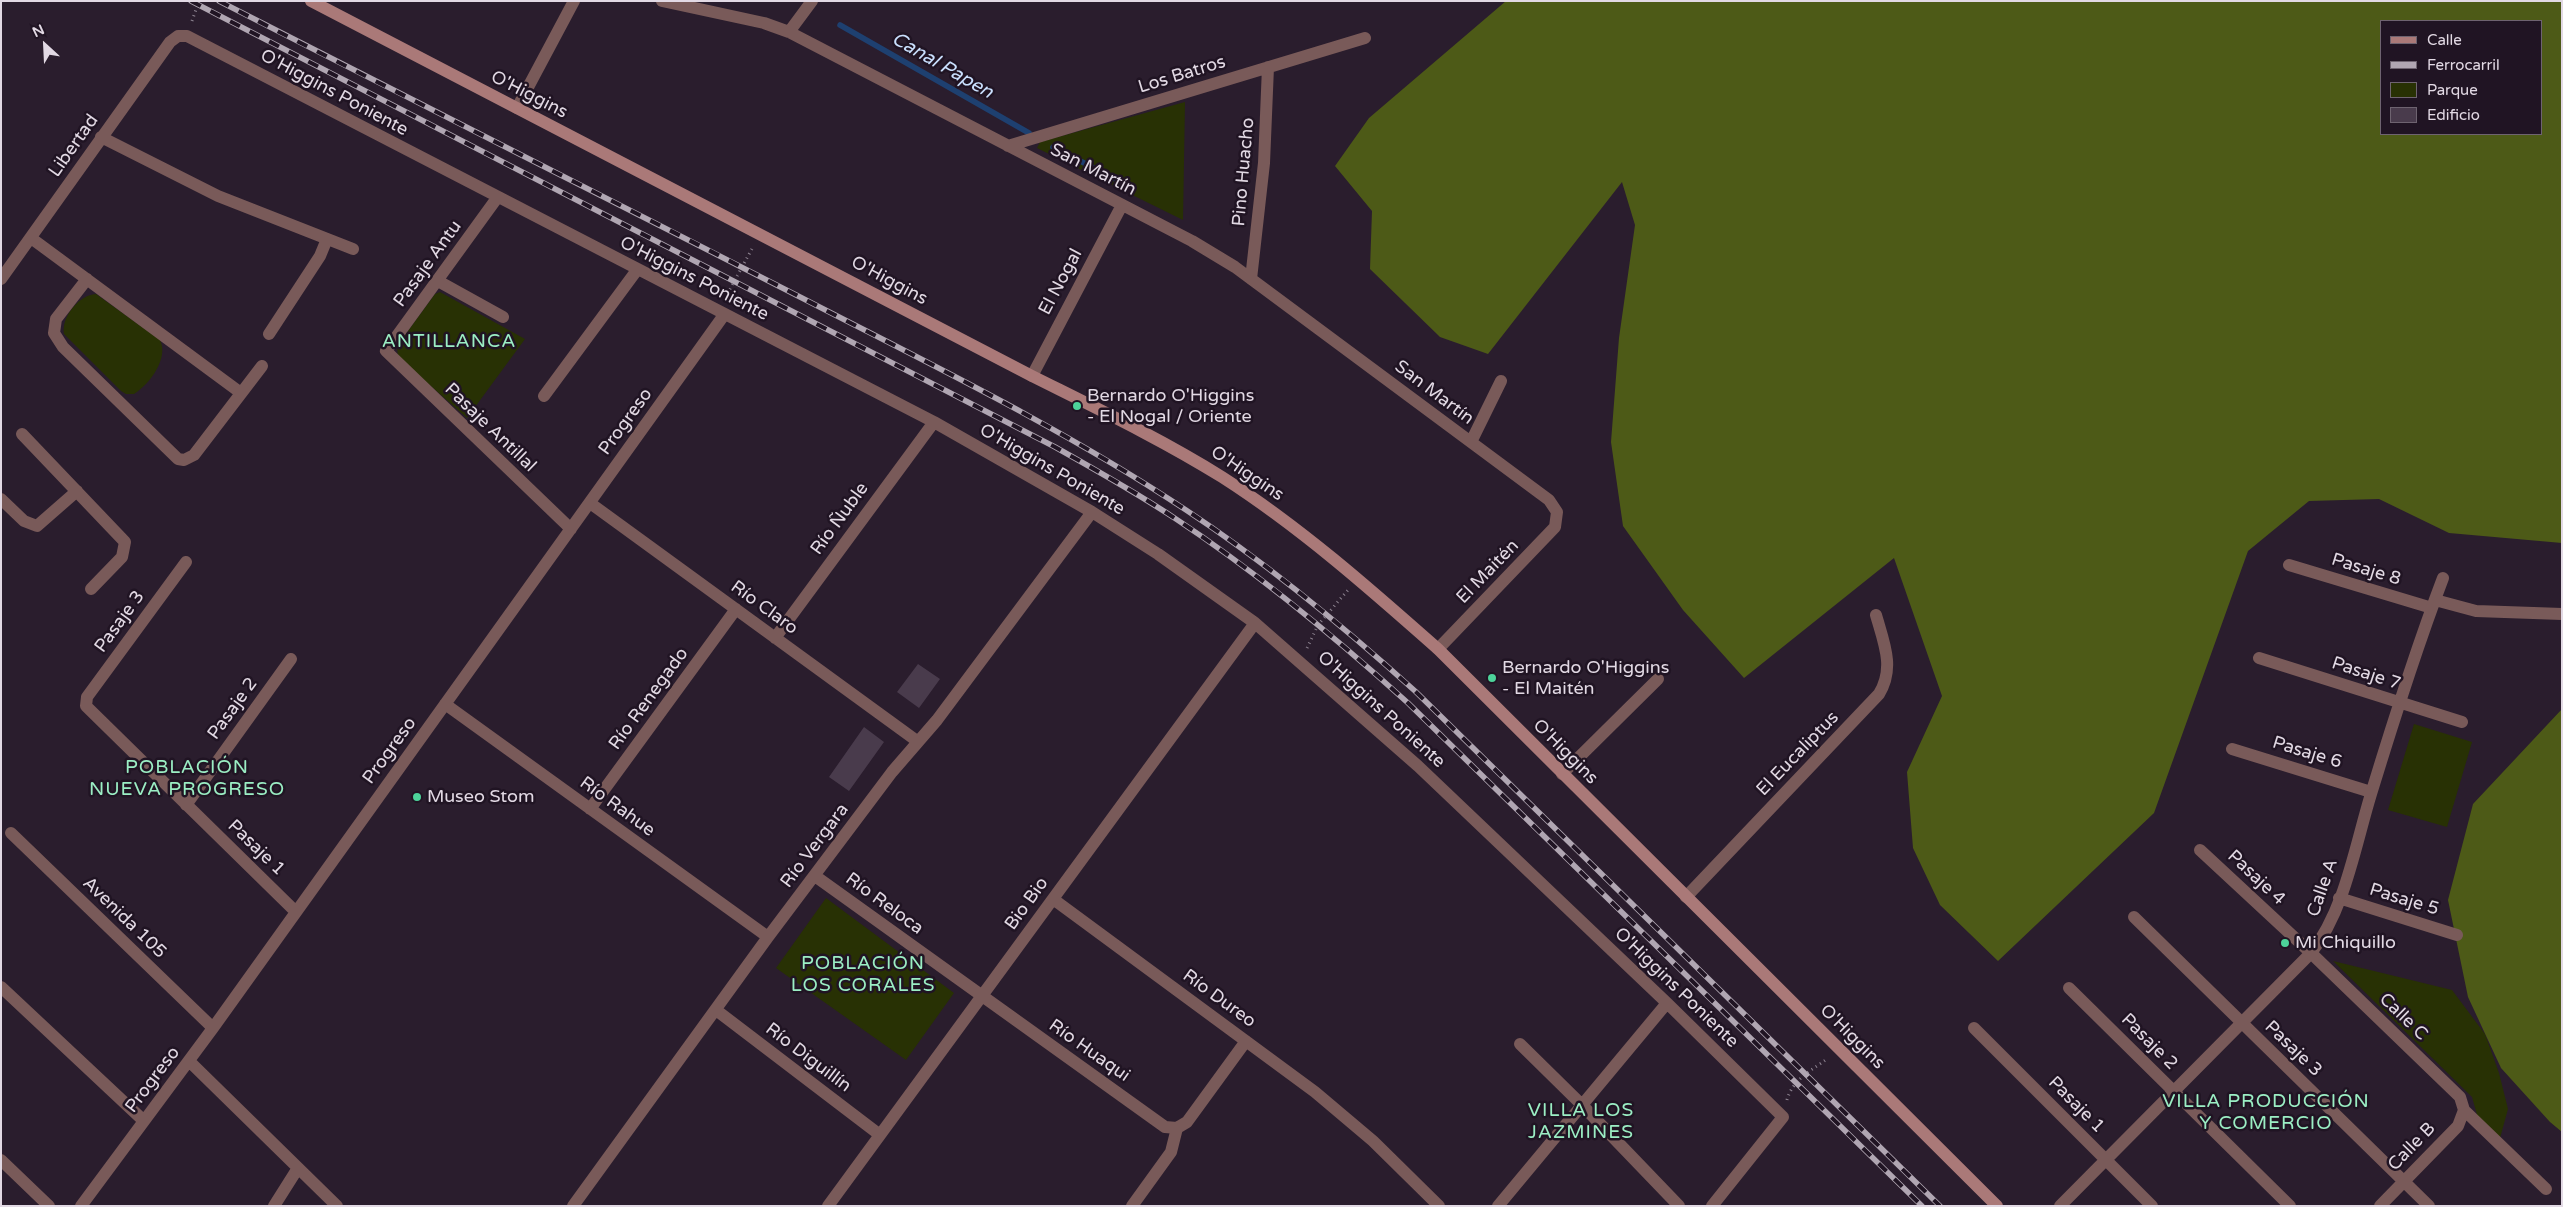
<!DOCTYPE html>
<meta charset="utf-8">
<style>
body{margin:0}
#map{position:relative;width:2563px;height:1207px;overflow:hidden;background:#2a1d2d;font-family:"Varela Round",sans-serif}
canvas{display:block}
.frame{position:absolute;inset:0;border:2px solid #e2d9e4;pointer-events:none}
.legend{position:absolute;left:2380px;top:20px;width:162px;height:115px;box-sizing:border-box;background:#201423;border:1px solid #6e6370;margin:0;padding:6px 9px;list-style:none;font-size:15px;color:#e2d9e4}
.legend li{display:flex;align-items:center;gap:10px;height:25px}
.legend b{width:25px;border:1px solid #6e6370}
.north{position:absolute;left:20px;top:20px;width:50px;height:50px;-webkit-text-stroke:4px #201423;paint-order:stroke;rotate:335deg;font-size:14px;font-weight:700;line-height:20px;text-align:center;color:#e2d9e4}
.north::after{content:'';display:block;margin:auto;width:18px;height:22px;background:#e2d9e4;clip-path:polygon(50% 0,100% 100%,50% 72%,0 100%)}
</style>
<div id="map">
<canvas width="2563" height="1207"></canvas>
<div class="frame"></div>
<ul class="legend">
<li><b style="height:6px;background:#aa7978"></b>Calle</li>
<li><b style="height:6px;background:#b0a6b2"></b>Ferrocarril</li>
<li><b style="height:14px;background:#283104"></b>Parque</li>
<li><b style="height:14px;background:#493b4c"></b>Edificio</li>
</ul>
<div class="north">N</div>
</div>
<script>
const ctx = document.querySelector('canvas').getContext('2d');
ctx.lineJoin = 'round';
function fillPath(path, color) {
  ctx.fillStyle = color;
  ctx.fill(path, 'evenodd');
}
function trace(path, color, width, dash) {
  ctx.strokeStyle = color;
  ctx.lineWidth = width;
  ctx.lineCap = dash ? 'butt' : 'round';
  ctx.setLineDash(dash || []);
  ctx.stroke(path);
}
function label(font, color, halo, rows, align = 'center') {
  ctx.font = font + ' "Varela Round",sans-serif';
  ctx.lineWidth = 5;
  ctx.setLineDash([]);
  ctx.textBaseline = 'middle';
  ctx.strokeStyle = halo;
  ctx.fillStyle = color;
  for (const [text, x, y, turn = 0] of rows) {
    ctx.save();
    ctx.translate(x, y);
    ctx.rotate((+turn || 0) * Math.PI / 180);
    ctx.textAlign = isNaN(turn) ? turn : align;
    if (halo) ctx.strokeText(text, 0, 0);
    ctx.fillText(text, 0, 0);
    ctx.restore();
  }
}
fillPath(new Path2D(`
 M1185,102L1183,220L1037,148L1040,142Z
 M440,292L525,339L467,418L398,357L397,346L435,294Z
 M96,294L160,340C169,358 150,384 134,394H126L121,391L64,334C61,317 79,295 96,294Z
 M2414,724L2472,742L2447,827L2388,810Z
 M826,898L954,993L906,1060L776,968Z
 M2333,961L2452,990L2485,1034L2499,1073L2508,1109L2500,1138L2478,1118L2472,1097Z`), '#283104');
fillPath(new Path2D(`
 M1506,1H2562V543L2449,533L2379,499L2309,501L2248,551L2154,813L1998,961L1940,905L1913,848L1907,772L1942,696L1894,558L1744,678L1683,610L1623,526L1611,442L1619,338L1635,225L1622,182L1488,354L1440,337L1370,269L1372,211L1335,166L1369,118ZM2382,21H2542V134H2382Z
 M2562,709V1132L2550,1122L2501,1068L2468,997L2448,900L2473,804Z`), '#4d5a17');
trace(new Path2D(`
 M840,25L1029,133
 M1053,147L1123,183`), '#1e4070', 5.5);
fillPath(new Path2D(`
 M918,664L940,679L919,708L897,692Z
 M864,727L884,742L849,791L829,777Z`), '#493b4c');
trace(new Path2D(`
 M192,21L199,1
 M725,298L753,247
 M1307,648L1318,625L1348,590
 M1787,1100C1792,1080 1812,1070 1827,1059`), '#8e8491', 3, [1, 4]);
trace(new Path2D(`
 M662,1L764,23L789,32L1192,241L1235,267L1549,500L1557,512L1555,527L1438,649
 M789,32L812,1
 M517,108L574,1
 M101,137L218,196L353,249
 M1008,146L1365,38
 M497,198L386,351L571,529
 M31,238L241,393
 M1,279L170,42L178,36H187L934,422L1092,512L1158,554L1255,623L1418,766L1667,1003L1783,1117L1712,1206
 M87,279L56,319L54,333L63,347L178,459L184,460L194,455L262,366
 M1251,279L1264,163L1268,67
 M438,281L503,317
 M269,334L320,256L327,239
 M1032,376L1122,205
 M544,396L637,270
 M22,434L125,542L122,557L91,589
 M1471,442L1501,381
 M1,499L24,521L37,526L77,491
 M590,503L917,741
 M186,562L87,697L86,706L296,912
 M2289,565L2432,608
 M2435,600L2476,611L2562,614
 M775,638L934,422
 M2259,658L2462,722
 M445,704L768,937
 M2232,749L2371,792
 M1562,774L1658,679
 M186,805L291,659
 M590,809L736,609
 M11,833L213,1028
 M2200,850L2311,953L2460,1097L2464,1110L2458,1126L2380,1206
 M815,876L1165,1127L1177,1128L1187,1122L1246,1041
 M1686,897L1879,694C1895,668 1884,643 1876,615
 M2339,898L2457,935
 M1053,899L1315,1092L1373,1141L1439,1206
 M2134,917L2429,1206
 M1,987L144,1121
 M2069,988L2290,1206
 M716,1010L880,1135
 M1974,1028L2152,1206
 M1520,1044L1582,1105L1679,1206
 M189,1061L337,1206
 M2464,1110L2546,1189
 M1,1160L49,1206
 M81,1206L213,1028L724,315
 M274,1206L298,1168
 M573,1206L768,937L892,772L937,720L1092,512
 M828,1206L1255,623
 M1132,1206L1171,1152L1177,1128
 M1498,1206L1667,1003
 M2060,1206L2311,953C2345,910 2355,846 2371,794C2393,722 2416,649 2443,578`), '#795a59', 12);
trace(new Path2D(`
 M311,1L1032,376C1096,408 1161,439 1222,477C1300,527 1369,588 1438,649L1997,1206`), '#aa7978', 12);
const rail = new Path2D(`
 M191,1L1055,447C1096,470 1137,493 1176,519C1258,573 1335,637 1408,703L1922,1206
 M219,1C413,101 608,198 802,298C932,365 1064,429 1186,510C1268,564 1343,626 1415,691L1940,1206`);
trace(rail, '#b0a6b2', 5.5);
trace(rail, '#201423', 4, [11]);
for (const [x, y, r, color] of [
 [1077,406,5,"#4dd39a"],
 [1492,678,5,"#4dd39a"],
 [417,797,5,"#4dd39a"],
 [2285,943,5,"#4dd39a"]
]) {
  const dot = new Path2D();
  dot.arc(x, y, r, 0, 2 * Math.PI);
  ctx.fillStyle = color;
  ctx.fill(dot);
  trace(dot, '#201423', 2);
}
label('18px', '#e2d9e4', '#201423', [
 ["Los Batros",1182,75,-17],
 ["O'Higgins Poniente",334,93,28],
 ["O'Higgins",529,95,27],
 ["Libertad",74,146,-55],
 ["San Martín",1093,170,27],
 ["Pino Huacho",1244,172,-85],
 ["Pasaje Antu",428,264,-54],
 ["O'Higgins Poniente",694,279,27],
 ["O'Higgins",889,281,28],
 ["El Nogal",1061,282,-62],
 ["San Martín",1434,393,37],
 ["Progreso",626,422,-54],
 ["Pasaje Antillal",490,428,44],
 ["O'Higgins Poniente",1052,470,30],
 ["O'Higgins",1247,474,34],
 ["Río Ñuble",840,519,-54],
 ["Pasaje 8",2366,570,17],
 ["El Maitén",1488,572,-46],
 ["Río Claro",764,608,36],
 ["Pasaje 3",120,622,-54],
 ["Pasaje 7",2366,674,18],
 ["Río Renegado",649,699,-54],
 ["Pasaje 2",233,709,-54],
 ["O'Higgins Poniente",1381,710,42],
 ["Progreso",390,751,-54],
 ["O'Higgins",1565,752,45],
 ["Pasaje 6",2307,753,17],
 ["El Eucaliptus",1798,754,-46],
 ["Río Rahue",617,807,36],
 ["Río Vergara",815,846,-53],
 ["Pasaje 1",256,848,44],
 ["Pasaje 4",2256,878,43],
 ["Calle A",2323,888,-71],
 ["Pasaje 5",2404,900,17],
 ["Río Reloca",884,904,36],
 ["Bio Bio",1027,904,-54],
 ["Avenida 105",124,918,44],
 ["O'Higgins Poniente",1676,988,44],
 ["Río Dureo",1219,999,36],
 ["Calle C",2403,1017,44],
 ["O'Higgins",1852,1037,45],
 ["Pasaje 2",2149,1042,45],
 ["Pasaje 3",2293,1049,44],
 ["Río Huaqui",1089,1051,35],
 ["Río Diguillín",808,1058,37],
 ["Progreso",153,1080,-53],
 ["Pasaje 1",2076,1105,45],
 ["Calle B",2412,1147,-46]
]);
label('18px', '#e2d9e4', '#201423', [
 ["Bernardo O'Higgins",1087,396],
 ["- El Nogal / Oriente",1087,417],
 ["Bernardo O'Higgins",1502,668],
 ["- El Maitén",1502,689],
 ["Museo Stom",427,797],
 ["Mi Chiquillo",2295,943]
], 'left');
label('italic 19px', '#cae0fe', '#201423', [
 ["Canal Papen",942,66,30]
]);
ctx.letterSpacing = '1px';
label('19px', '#9beec4', '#201423', [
 ["ANTILLANCA",449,342],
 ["POBLACIÓN",187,768],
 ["NUEVA PROGRESO",187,790],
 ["POBLACIÓN",863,964],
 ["LOS CORALES",863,986],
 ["VILLA PRODUCCIÓN",2266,1102],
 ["Y COMERCIO",2266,1124],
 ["VILLA LOS",1581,1111],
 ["JAZMINES",1581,1133]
]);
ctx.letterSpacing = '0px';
</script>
